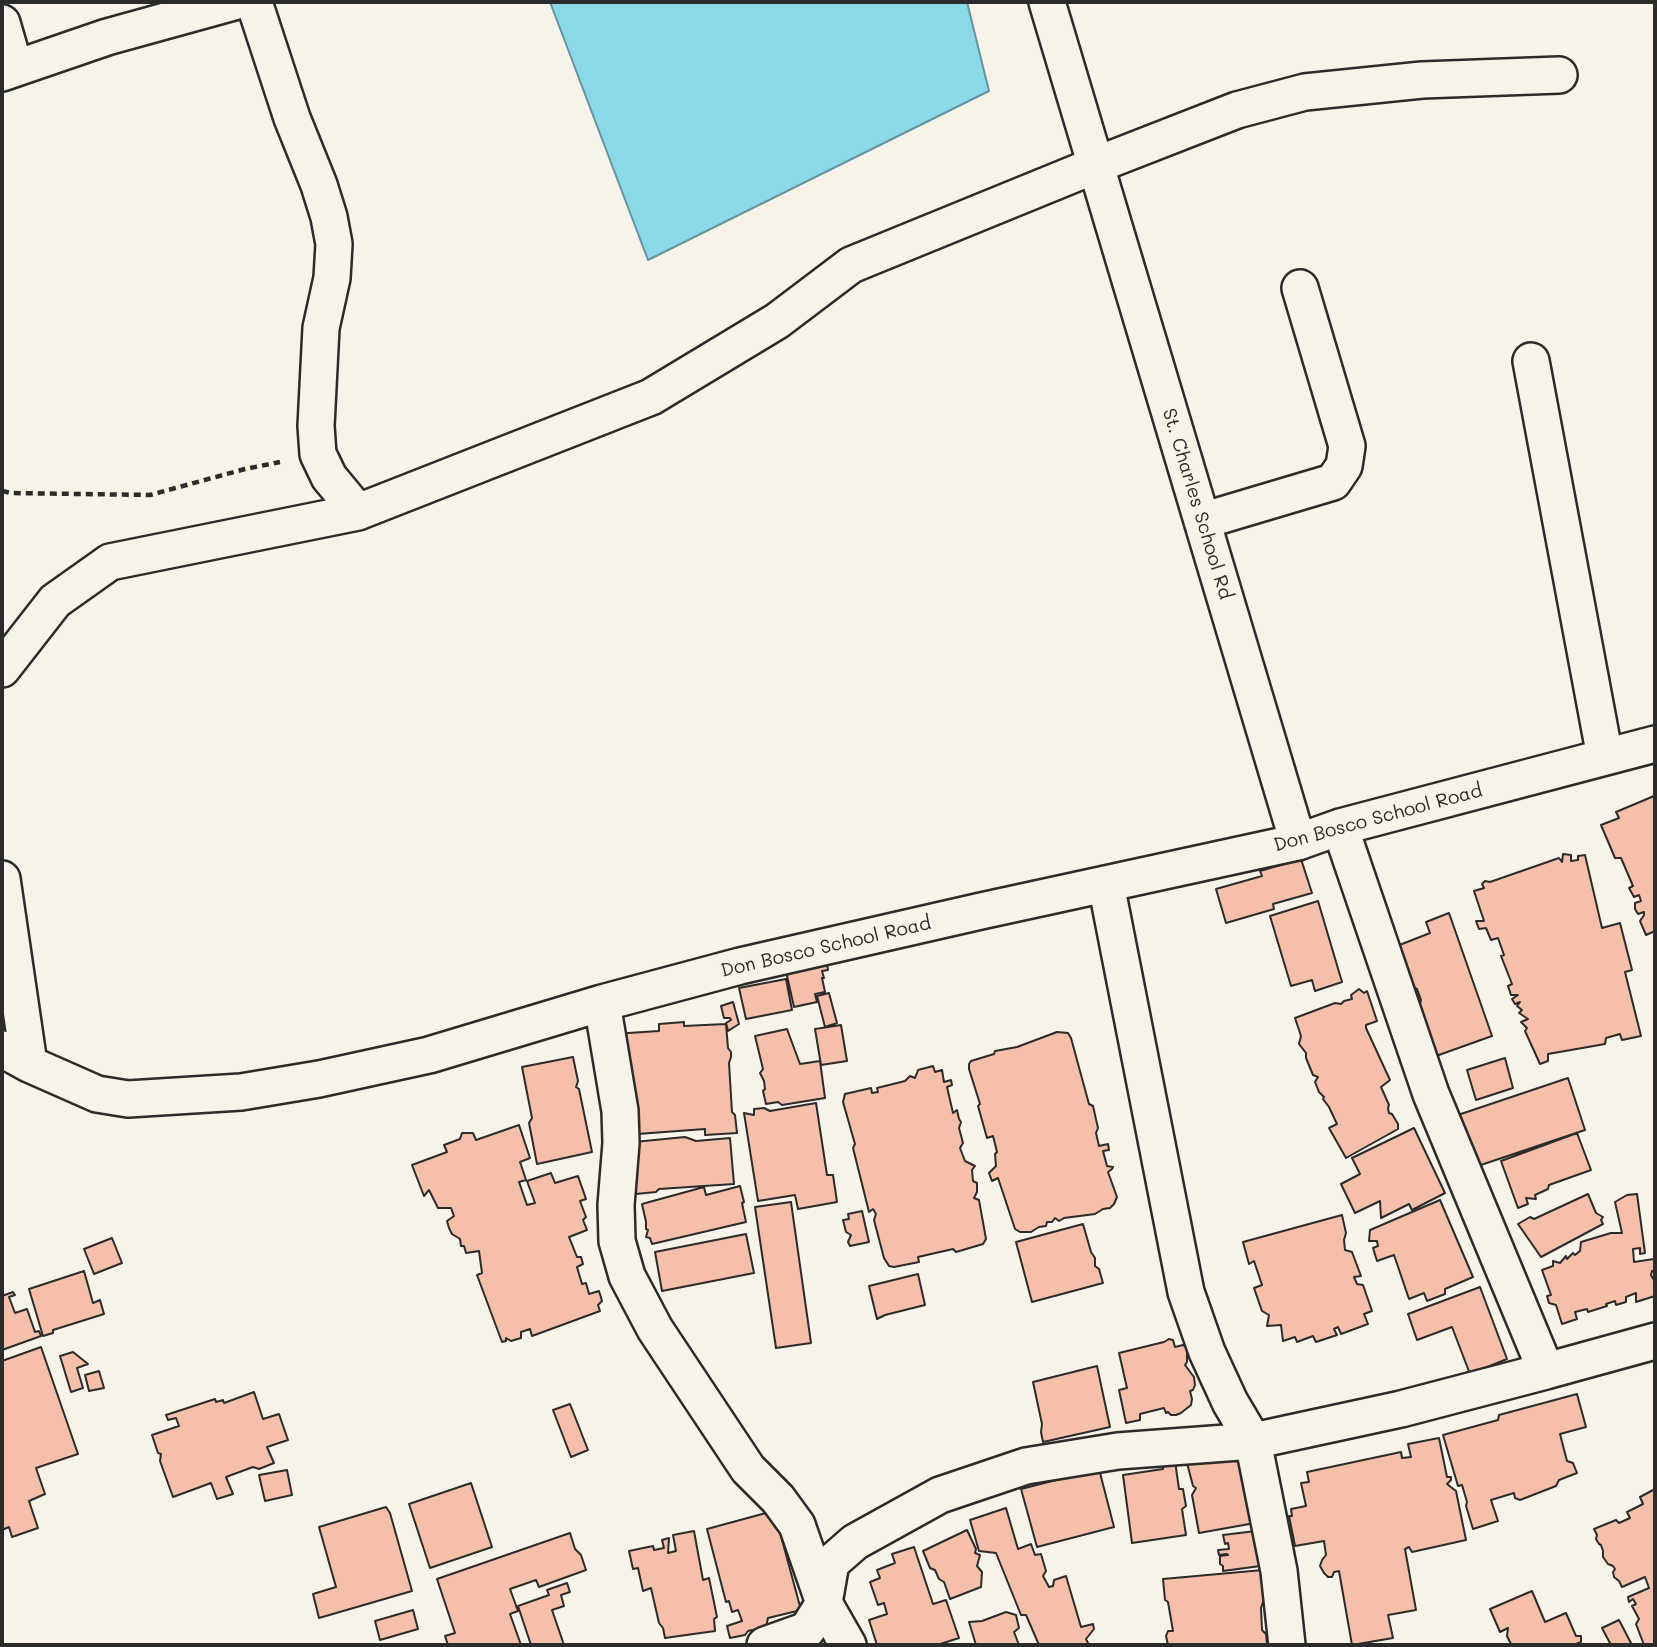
<!DOCTYPE html>
<style>
body{margin:0}
#map{position:relative;width:1657px;height:1647px;overflow:hidden;background:#f7f3e8;font-family:Mali,sans-serif}
canvas{display:block}
.frame{position:absolute;inset:0;border:4px solid #2b2b2b;pointer-events:none}
</style>
<div id="map">
<canvas width="1657" height="1647"></canvas>
<div class="frame"></div>
</div>
<script>
const ctx = document.querySelector('canvas').getContext('2d');
ctx.lineJoin = 'round';
function fillPath(path, color) {
  ctx.fillStyle = color;
  ctx.fill(path, 'evenodd');
}
function trace(path, color, width, dash) {
  ctx.strokeStyle = color;
  ctx.lineWidth = width;
  ctx.lineCap = dash ? 'butt' : 'round';
  ctx.setLineDash(dash || []);
  ctx.stroke(path);
}
function label(font, color, halo, rows, align = 'center') {
  ctx.font = font + ' Mali,sans-serif';
  ctx.lineWidth = 6;
  ctx.setLineDash([]);
  ctx.textBaseline = 'middle';
  ctx.strokeStyle = halo;
  ctx.fillStyle = color;
  for (const [text, x, y, turn = 0] of rows) {
    ctx.save();
    ctx.translate(x, y);
    ctx.rotate((+turn || 0) * Math.PI / 180);
    ctx.textAlign = isNaN(turn) ? turn : align;
    if (halo) ctx.strokeText(text, 0, 0);
    ctx.fillText(text, 0, 0);
    ctx.restore();
  }
}
const water = new Path2D(`
 M550,2H967L989,91L648,260Z`);
fillPath(water, '#8bd8ea');
trace(water, '#65939e', 2);
const building = new Path2D(`
 M1654,796L1655,931L1646,935L1640,921L1644,915V912L1638,914L1635,909V903L1641,901L1639,895L1634,897L1629,888L1633,886L1621,858H1615L1601,825L1619,818L1616,812Z
 M1563,854L1571,855V861L1578,860V856L1585,855L1602,928L1620,923L1632,970L1625,972L1641,1036L1622,1040L1620,1034L1606,1038L1605,1044L1548,1054V1061L1540,1064L1525,1031L1527,1028L1521,1022L1528,1019L1519,1013L1522,1010L1517,1006L1520,1002L1515,1004L1512,999L1518,995H1511L1508,986L1512,984L1501,956L1504,955L1498,938L1491,940L1486,928L1479,929L1476,921H1484L1474,891L1484,888L1482,884L1485,881L1490,882L1559,858L1562,862Z
 M1301,859L1312,893L1273,904L1274,909L1226,923L1216,889L1262,876L1260,871Z
 M1318,901L1342,982L1315,991L1312,980L1291,986L1270,916Z
 M1449,913L1492,1036L1436,1056L1419,1008L1421,1000L1417,989L1410,986L1397,946L1430,933L1426,922Z
 M826,958L828,970L822,971L824,978H822L825,992L815,994L817,1002L794,1007L785,967Z
 M786,979L792,1010L746,1019L739,988Z
 M1359,989L1364,993L1367,991L1377,1021L1366,1025V1028L1390,1080L1381,1087L1389,1105L1388,1108L1389,1113L1392,1114L1398,1124V1129L1346,1158L1329,1128L1337,1124L1329,1107L1323,1099L1324,1097L1319,1092L1315,1082L1318,1077L1313,1075L1306,1058V1053L1299,1044L1301,1036L1295,1018L1335,1003L1341,1004L1344,1001L1352,999L1351,995Z
 M829,993L837,1023L825,1027L817,996Z
 M733,1002L739,1024L728,1031L726,1023L731,1020L730,1018H724L721,1006Z
 M684,1022V1026L726,1024L728,1048L731,1052V1057L729,1063L732,1112L735,1115L737,1133L705,1135V1129L624,1135L613,1034L659,1031V1024Z
 M841,1025L847,1061L821,1065L815,1029Z
 M787,1029L800,1064L820,1061L825,1098L782,1105L778,1102L766,1104L763,1091L765,1089L764,1081L760,1073L763,1069L755,1036Z
 M1057,1032L1068,1033L1071,1038L1089,1104L1093,1106L1098,1128L1096,1133L1099,1146L1108,1144L1109,1150L1103,1151L1107,1166L1113,1167L1112,1169L1108,1172L1117,1197L1114,1204L1110,1208L1103,1209L1095,1214L1064,1218L1059,1221L1055,1218L1052,1222H1047L1046,1226L1039,1227L1031,1232H1020L1015,1229L998,1178L992,1181L989,1173L996,1166L995,1154L997,1152L993,1136L987,1138L978,1106L980,1104L969,1069V1064L971,1061L994,1054L995,1051L1017,1047Z
 M573,1057L578,1081L576,1087L579,1089L592,1152L537,1164L529,1123L532,1118L522,1067Z
 M1505,1058L1513,1088L1476,1100L1467,1070Z
 M933,1066L935,1072L942,1070L944,1082L951,1080L952,1085L947,1087L953,1113L957,1110L959,1119L961,1122L959,1128L963,1143L960,1148L965,1161L975,1166L972,1170L973,1181L977,1183V1192L974,1198L979,1200L986,1239L983,1244L956,1252L953,1249L918,1257L919,1262L894,1267L889,1266L884,1258L874,1220L876,1214L873,1209L869,1212L853,1148L855,1144L843,1102L845,1094L871,1088L872,1093L878,1092L877,1088L905,1081L910,1076L915,1078L918,1070Z
 M1568,1078L1585,1130L1466,1170L1449,1118Z
 M816,1103L827,1175H833L837,1202L798,1209L795,1195L758,1201L744,1113L754,1115V1109L764,1108L770,1111Z
 M519,1125L530,1158L520,1162L526,1180L519,1182L527,1205L535,1203L527,1181L551,1173L555,1183L578,1176L586,1199L580,1201L586,1217L583,1220L587,1230L569,1237L577,1257H581L583,1264L577,1267L582,1284L586,1283L589,1294L599,1291L602,1301L598,1305L600,1311L532,1336L530,1329L521,1332V1338L511,1341L506,1338V1341L502,1342L477,1275L482,1273L479,1251L466,1253L464,1246H461L460,1239L452,1234L449,1228L447,1221L454,1216L451,1208H438L429,1190L424,1196L412,1165L447,1152L444,1145L460,1139L462,1133H473L476,1140Z
 M1414,1128L1445,1193L1412,1210L1409,1204L1381,1218L1380,1201L1355,1213L1341,1184L1360,1174L1352,1158Z
 M1577,1133L1591,1170L1549,1185L1548,1189L1535,1195L1536,1199L1526,1198L1528,1204L1518,1208L1501,1161Z
 M685,1137L696,1141L730,1138L734,1184L659,1189L656,1192L636,1194L629,1192L624,1143Z
 M740,1186L744,1202L742,1203L746,1222L652,1244L650,1238L646,1237L648,1230L646,1229V1222L642,1204L704,1187L706,1195Z
 M1588,1194L1596,1213L1603,1217L1601,1220L1603,1224L1541,1257L1518,1224L1530,1217L1534,1219Z
 M1637,1194L1645,1253L1640,1254V1248L1633,1249L1634,1262L1654,1259L1655,1271H1652L1651,1275L1655,1282V1296L1636,1302V1293L1626,1297V1302L1616,1305L1615,1301L1606,1304L1607,1306L1588,1312L1587,1309L1575,1312L1577,1319L1562,1324L1556,1305L1549,1303L1547,1296L1551,1295L1542,1270L1553,1266V1261L1560,1263L1566,1256L1567,1259L1573,1253L1575,1255L1580,1251L1581,1242L1611,1233H1622L1615,1202L1627,1195Z
 M1440,1200L1473,1277L1445,1289V1294L1427,1301L1424,1293L1409,1299L1394,1255L1377,1261L1373,1248L1378,1246L1377,1241H1369L1370,1230Z
 M791,1202L811,1343L776,1348L755,1207Z
 M862,1211L869,1242L850,1246L848,1242L851,1235L846,1232L843,1220L849,1219L848,1214Z
 M1342,1215L1346,1233L1344,1240L1345,1250L1352,1252L1361,1276L1354,1277L1357,1284L1363,1285L1372,1311L1364,1314L1368,1324L1341,1334L1338,1327L1334,1329L1337,1335L1316,1342L1313,1336L1297,1342L1295,1337L1283,1341L1281,1325L1267,1326L1269,1315L1262,1311L1254,1288L1262,1285L1254,1261L1249,1264L1243,1242Z
 M1083,1224L1091,1252L1095,1258V1266L1099,1269L1103,1283L1032,1302L1016,1242Z
 M746,1234L754,1273L662,1291L655,1252Z
 M112,1238L122,1263L94,1274L84,1249Z
 M84,1271L93,1303L100,1300L104,1314L53,1330V1333L43,1336L29,1289Z
 M918,1274L925,1305L885,1315L877,1319L869,1286Z
 M1480,1287L1507,1359L1470,1374L1452,1327L1417,1340L1408,1314Z
 M13,1292L15,1295L9,1297L15,1313L27,1309L35,1332L39,1331L41,1336L2,1350V1296Z
 M1169,1339L1173,1340L1175,1347L1183,1345L1187,1347V1362L1185,1365L1194,1377L1195,1385L1193,1390L1190,1391L1192,1399L1191,1405L1181,1413L1176,1415H1171L1168,1412L1166,1413L1164,1408L1140,1414V1420L1126,1423L1119,1390L1127,1388L1119,1353L1164,1342Z
 M41,1347L78,1454L36,1468L45,1494L29,1501L38,1528L12,1537L9,1527L2,1530V1361Z
 M73,1352L88,1364L77,1368L83,1388L71,1392L60,1356Z
 M1097,1366L1110,1427L1043,1442L1041,1432L1042,1424L1033,1382Z
 M99,1371L104,1388L89,1391L85,1375Z
 M254,1392L263,1419L279,1414L288,1440L267,1447L274,1463L259,1469L253,1467L226,1477L233,1494L217,1499L211,1483L173,1497L160,1461L161,1454L158,1453L152,1435L179,1426L176,1418L168,1420L166,1415L215,1399L216,1402L223,1400L224,1403Z
 M1577,1394L1586,1427L1560,1434L1567,1461L1573,1463L1577,1473L1559,1480L1556,1486L1520,1500L1515,1498L1514,1493L1491,1500L1498,1521L1473,1529L1466,1506L1467,1502L1462,1485L1458,1486L1443,1435L1498,1420L1499,1415Z
 M570,1404L588,1450L571,1457L553,1410Z
 M1439,1438L1447,1477H1451V1480L1447,1484L1456,1491L1466,1540L1412,1552L1409,1547L1405,1549L1416,1610L1388,1615L1393,1638L1352,1645L1339,1571L1334,1572L1332,1577H1328L1324,1573L1320,1566L1322,1560L1326,1555L1324,1541L1295,1546L1289,1516H1292L1291,1509L1306,1506L1301,1483L1309,1482L1307,1472L1401,1452L1402,1458L1411,1457L1408,1444Z
 M1244,1451L1255,1523L1199,1533L1192,1495L1196,1488L1193,1486L1187,1463Z
 M1175,1461L1179,1489H1183L1186,1506L1182,1509L1186,1535L1132,1543L1123,1475L1163,1469V1463Z
 M1099,1469L1114,1527L1037,1547L1021,1489Z
 M287,1470L292,1495L265,1501L259,1475Z
 M471,1483L492,1547L430,1568L409,1504Z
 M1655,1489V1645H1644L1636,1624L1639,1619L1632,1606L1636,1604L1633,1599L1629,1602L1628,1597L1649,1588L1645,1577L1622,1587L1619,1581L1614,1577L1613,1572L1615,1569L1613,1566L1608,1564L1603,1557V1551L1601,1545L1599,1544L1596,1539L1597,1535L1594,1529L1616,1520L1619,1523L1630,1518L1627,1512L1643,1504L1640,1497Z
 M386,1507L390,1513L412,1591L319,1618L313,1594L336,1587L319,1527Z
 M1006,1508L1018,1549L1031,1544L1035,1555L1041,1554L1046,1571L1043,1576L1049,1587L1053,1586L1054,1580L1066,1576L1081,1627L1093,1624L1094,1629L1086,1639L1089,1645H1039L1026,1615H1021L996,1553L979,1551L970,1520Z
 M777,1510L784,1534L781,1536L801,1610L768,1618L766,1627L748,1631L745,1635L730,1638L727,1626L742,1621L738,1610L732,1612L729,1601L726,1602L707,1529Z
 M967,1530L976,1549L975,1553L980,1555L977,1566L982,1572L981,1587L950,1599L944,1582L939,1579L935,1570L930,1568L923,1551Z
 M1264,1530L1268,1565L1223,1571V1566L1220,1564V1556L1228,1555L1227,1554L1219,1555L1218,1550L1229,1549L1228,1543L1225,1544L1223,1535Z
 M694,1531L703,1580L709,1578L717,1617L714,1619L715,1631L665,1638L663,1628L659,1623L651,1588L643,1591L638,1568L633,1569L629,1551L653,1546L654,1550L664,1548L662,1540L669,1538L668,1553L676,1551L673,1535Z
 M570,1533L575,1549L581,1555L586,1570L539,1587L536,1580L510,1589L518,1611L510,1614L521,1645H448L445,1636L455,1633L437,1579Z
 M914,1547L933,1604L946,1600L959,1638L937,1645H877L869,1620L887,1614L884,1603L878,1605L870,1582L880,1578L877,1570L895,1563L892,1554Z
 M1263,1570L1265,1596L1261,1608L1262,1630L1266,1634L1267,1644L1168,1645L1166,1636L1168,1631H1173L1168,1602L1165,1600L1163,1579Z
 M567,1583L570,1592L561,1595L564,1606L552,1610L564,1645H531L518,1606L549,1595L547,1590Z
 M1532,1591L1545,1622L1566,1613L1576,1636H1581V1642L1574,1645L1511,1644L1507,1636L1508,1628L1500,1632L1490,1609Z
 M413,1610L418,1629L380,1640L375,1621Z
 M1006,1612L1016,1615L1019,1628L1014,1632L1019,1645H976L969,1622L982,1621Z
 M1619,1620L1632,1645H1611L1602,1628Z`);
fillPath(building, '#f5bfa9');
trace(building, '#2b2b2b', 2);
const minor = new Path2D(`
 M254,2L292,118L319,185L329,217L334,244L332,278L321,328L316,426L318,454L329,477L358,512
 M1047,2L1298,842
 M2,23L15,68
 M2,73L107,37L234,2
 M1531,361L1605,757
 M1202,521L1333,482L1344,466L1347,446L1300,288
 M2,669L55,601L110,562L358,512L651,397L777,321L851,265L1096,165L1237,110L1305,92L1422,80L1559,75
 M1340,827L1431,1094L1546,1371L1655,1341
 M2,879L29,1064
 M602,1003L620,1111L621,1143L616,1205L617,1241L627,1276L655,1329L748,1469L778,1499L797,1525L824,1603L848,1645
 M2,1049L29,1064L97,1094L128,1099L241,1092L319,1079L429,1055L602,1003L740,966L981,911L1298,842L1340,827L1655,744
 M765,1645L807,1630L824,1603L831,1563L855,1542L940,1495L1026,1466L1118,1451L1253,1441L1230,1402L1207,1352L1186,1292L1106,884
 M1287,1645L1279,1571L1253,1441L1401,1409L1546,1371`);
trace(minor, '#2b2b2b', 40);
trace(new Path2D(`
 M2,491L11,493L150,495L245,469L280,462`), '#2b2b2b', 4.5, [7, 5]);
trace(minor, '#f7f3e8', 35);
label('19px', '#2b2b2b', '#f7f3e8', [
 ["St. Charles School Rd",1197,504,73],
 ["Don Bosco School Road",1378,818,-15],
 ["Don Bosco School Road",826,947,-13]
]);
</script>
